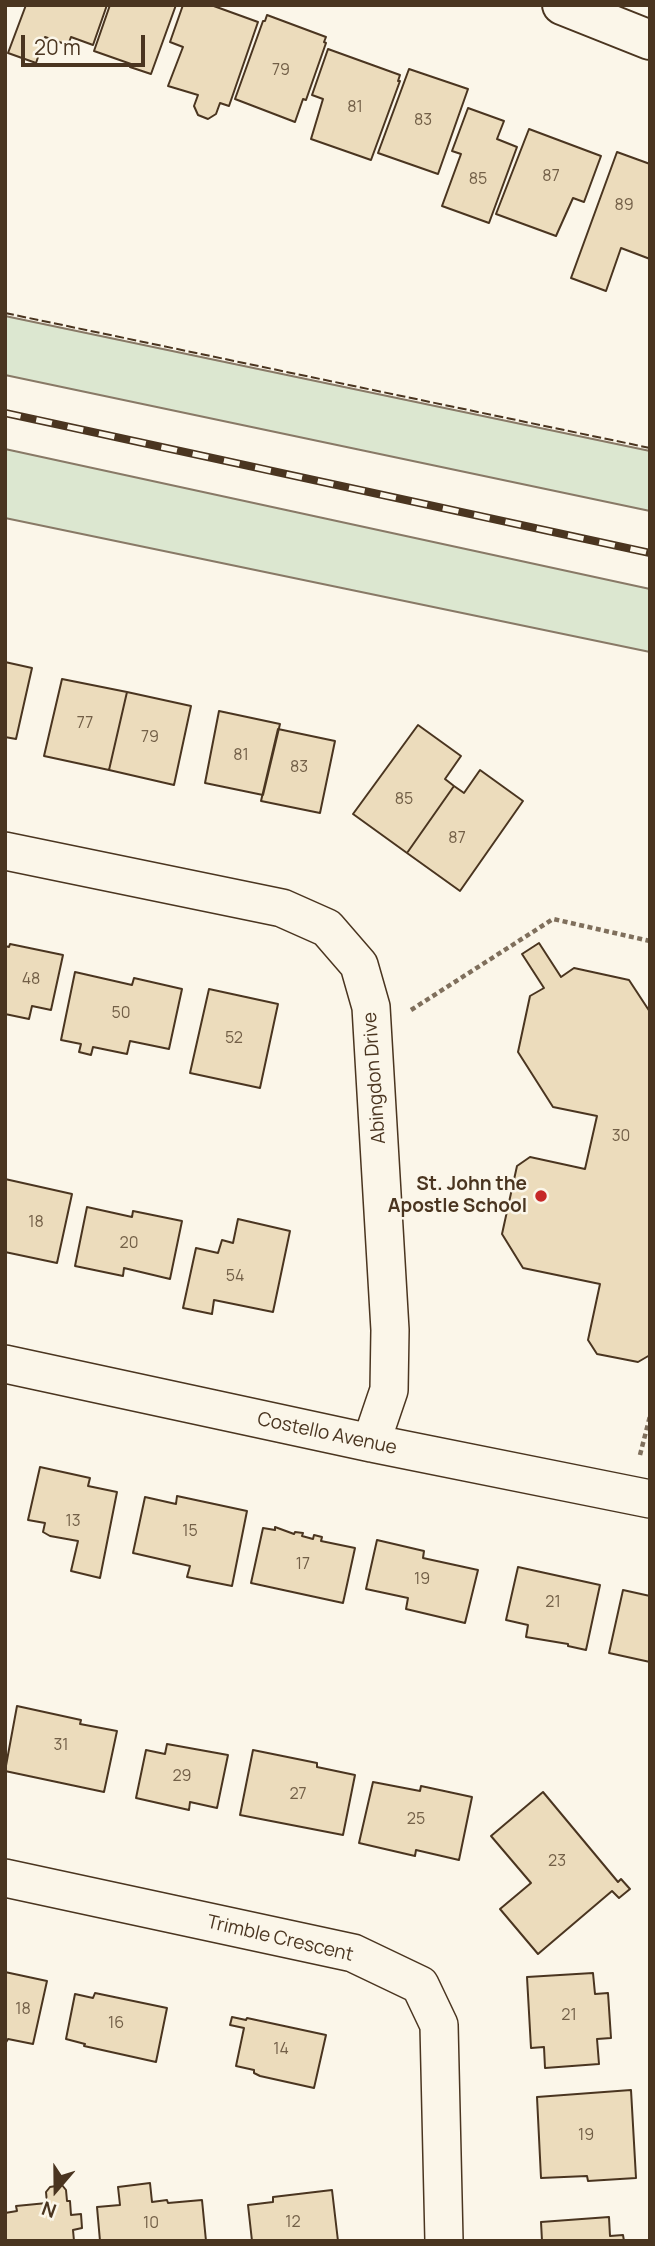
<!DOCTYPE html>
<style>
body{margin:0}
#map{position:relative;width:655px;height:2246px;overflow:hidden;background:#fbf6e9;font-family:Manrope,sans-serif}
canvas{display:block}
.frame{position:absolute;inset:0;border:7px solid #4a3520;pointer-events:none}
.north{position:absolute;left:21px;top:2155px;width:70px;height:70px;-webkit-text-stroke:5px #fbf6e9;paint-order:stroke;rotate:200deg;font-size:19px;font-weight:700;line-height:28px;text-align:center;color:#4a3520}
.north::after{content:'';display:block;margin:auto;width:24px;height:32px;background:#4a3520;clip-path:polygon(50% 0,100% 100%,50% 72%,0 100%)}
.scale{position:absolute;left:21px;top:35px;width:124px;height:32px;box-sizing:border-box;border:4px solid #4a3520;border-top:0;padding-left:9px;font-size:21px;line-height:24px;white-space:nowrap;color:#4a3520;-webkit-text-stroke:5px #fbf6e9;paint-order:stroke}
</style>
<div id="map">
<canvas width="655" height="2246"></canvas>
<div class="frame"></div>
<div class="north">N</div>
<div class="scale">20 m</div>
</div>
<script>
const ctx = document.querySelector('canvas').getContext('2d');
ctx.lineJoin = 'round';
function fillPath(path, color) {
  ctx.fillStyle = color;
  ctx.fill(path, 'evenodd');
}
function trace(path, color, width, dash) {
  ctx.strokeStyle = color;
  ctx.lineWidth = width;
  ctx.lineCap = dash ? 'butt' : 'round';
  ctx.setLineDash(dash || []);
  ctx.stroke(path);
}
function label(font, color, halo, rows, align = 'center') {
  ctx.font = font + ' Manrope,sans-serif';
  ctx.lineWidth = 5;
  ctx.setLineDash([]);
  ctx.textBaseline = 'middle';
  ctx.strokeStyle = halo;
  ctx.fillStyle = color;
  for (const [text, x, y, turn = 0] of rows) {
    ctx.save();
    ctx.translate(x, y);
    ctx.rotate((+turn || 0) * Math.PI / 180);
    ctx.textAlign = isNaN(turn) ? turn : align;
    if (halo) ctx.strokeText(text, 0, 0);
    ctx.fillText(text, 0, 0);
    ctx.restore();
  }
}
const green = new Path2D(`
 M5,316L650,451V511L5,375Z
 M5,449L650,589V652L5,518Z`);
fillPath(green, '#dce7d0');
trace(green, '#887966', 2);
const building = new Path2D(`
 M26,5H107L93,45L71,37L68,45L45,37L36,63L8,53Z
 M110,5H176L151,74L130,67L131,64L94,51Z
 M183,5H211L258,22L229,106L220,103L216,114L208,119L198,115L194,106L198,95L168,86L183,47L170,42Z
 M267,15L326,37L324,42L326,43L306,100L303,99L295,122L235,99L263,21H265Z
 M328,49L400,75L398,81H400L371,160L311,139L323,99L312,95Z
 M409,69L468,89L438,174L378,153Z
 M468,108L504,121L497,139L517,147L489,223L442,206L461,154L452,151Z
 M529,129L601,156L584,202L573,198L556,236L496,214Z
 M617,152L650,164V259L621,248L606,291L571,278Z
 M5,662L32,668L16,739L5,737Z
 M62,679L127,692L109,770L44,756Z
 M127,692L191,706L174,785L109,770Z
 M219,711L280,724L263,795L205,783Z
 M418,725L461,756L445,779L454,786L407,853L353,814Z
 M278,729L335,741L320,813L261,801Z
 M480,770L523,801L460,891L407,853L454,786L464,793Z
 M539,943L561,977L574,968L629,980L650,1012V1355L638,1362L597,1354L588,1340L600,1284L523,1268L502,1234L517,1166L530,1157L585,1169L597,1116L553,1107L518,1052L530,996L544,988L522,954Z
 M10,944L63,955L51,1010L32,1006L29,1019L5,1014V946L9,947Z
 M75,972L132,985L134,978L182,989L169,1049L130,1041L127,1054L93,1047L91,1055L79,1052L81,1044L61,1040Z
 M209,989L278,1004L260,1088L190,1073Z
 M5,1179L72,1194L57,1263L5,1252Z
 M87,1207L132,1217L133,1211L182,1221L170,1279L124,1268L123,1276L75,1266Z
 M238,1219L290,1231L273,1312L214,1300L212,1314L183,1308L196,1248L218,1253L222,1240L233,1243Z
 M40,1467L90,1478L88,1486L117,1492L100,1578L71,1571L78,1541L50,1536L43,1532L45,1523L28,1520Z
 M177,1496L247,1511L232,1586L187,1577L190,1566L133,1553L145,1497L176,1504Z
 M275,1527L294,1534L295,1532L303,1533L302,1536L313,1539L314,1535L322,1537L321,1541L355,1548L343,1603L251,1583L263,1528L275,1530Z
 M377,1540L424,1551L423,1558L478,1570L465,1623L406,1609L408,1598L366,1589Z
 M518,1567L600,1585L586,1650L568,1646V1644L526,1637L528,1625L506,1620Z
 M623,1590L650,1596V1662L609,1653Z
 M17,1706L81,1720L80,1724L117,1731L104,1792L5,1771Z
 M167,1744L228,1755L217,1808L190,1802L189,1810L136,1798L146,1750L165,1754Z
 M253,1750L317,1763V1767L355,1775L343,1835L240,1815Z
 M373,1782L420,1791L421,1786L472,1797L459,1860L416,1850L415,1856L359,1843Z
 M543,1792L618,1882L621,1879L630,1889L619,1898L612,1891L538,1954L500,1909L531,1883L491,1836Z
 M5,1972L47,1981L33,2044L8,2039L5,2044Z
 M593,1973L595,1994L608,1993L611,2038L597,2039L599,2064L545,2068L544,2047L531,2048L527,1977Z
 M95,1993L167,2008L156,2062L84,2046L85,2044L66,2039L75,1994L93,1998Z
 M232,2017L246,2020L247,2018L326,2035L314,2088L260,2076L254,2073V2070L236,2066L244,2028L230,2025Z
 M631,2090L636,2178L588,2181L587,2176L541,2178L537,2097Z
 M150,2183L152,2202L167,2200L168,2203L202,2200L206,2241H100L97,2207L120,2205L118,2187Z
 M62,2185L66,2190L67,2201H70L71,2215L81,2214L82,2228L73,2230L74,2241H5V2213L17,2211L16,2206L47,2203L46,2192L50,2187Z
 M332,2190L338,2241H252L248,2205L273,2202V2197Z
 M609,2217L610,2236L623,2235L624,2241H542L541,2222Z`);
fillPath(building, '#ecdcbc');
trace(building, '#4a3520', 2);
const street = new Path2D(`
 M5,851L282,908L327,928L359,965L371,1007L390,1330L389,1390L371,1443
 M5,1364L371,1443L650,1499
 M5,1878L353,1953L420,1985L439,2025L444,2241`);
const secondary = new Path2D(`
 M562,5L650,40`);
trace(street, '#4a3520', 40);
trace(secondary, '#4a3520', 42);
trace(new Path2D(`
 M411,1010L553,919L650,941
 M640,1455L650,1416`), '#7f6f5c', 4.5, [5, 3.5]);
trace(street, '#fbf6e9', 37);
trace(secondary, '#fbf6e9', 38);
const rail = new Path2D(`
 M5,413L650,553`);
trace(rail, '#4a3520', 8);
trace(rail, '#fbf6e9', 5, [16]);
trace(new Path2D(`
 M5,313L650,448`), '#4a3520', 2, [9, 3.5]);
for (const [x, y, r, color] of [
 [541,1196,7,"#c62828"]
]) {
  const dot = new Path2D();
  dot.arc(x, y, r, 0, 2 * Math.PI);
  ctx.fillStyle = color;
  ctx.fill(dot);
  trace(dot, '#fbf6e9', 2.5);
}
label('16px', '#725f47', null, [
 ["79",281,71],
 ["81",355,108],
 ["83",423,121],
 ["87",551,177],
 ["85",478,180],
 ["89",624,206],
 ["77",85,724],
 ["79",150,738],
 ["81",241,756],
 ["83",299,768],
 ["85",404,800],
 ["87",457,839],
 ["48",31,980],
 ["50",121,1014],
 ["52",234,1039],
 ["30",621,1137],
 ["18",36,1223],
 ["20",129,1244],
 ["54",235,1277],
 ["13",73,1522],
 ["15",190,1532],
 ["17",303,1565],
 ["19",422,1580],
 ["21",553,1603],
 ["31",61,1746],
 ["29",182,1777],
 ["27",298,1795],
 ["25",416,1820],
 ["23",557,1862],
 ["18",23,2010],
 ["21",569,2016],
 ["16",116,2024],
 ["14",281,2050],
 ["19",586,2136],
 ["12",293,2223],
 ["10",151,2224]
]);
label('19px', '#4a3520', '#fbf6e9', [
 ["Abingdon Drive",375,1078,-94],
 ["Costello Avenue",327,1434,12],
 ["Trimble Crescent",280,1939,13]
]);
label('bold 19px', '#4a3520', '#fbf6e9', [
 ["St. John the",527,1185],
 ["Apostle School",527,1207]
], 'right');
</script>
